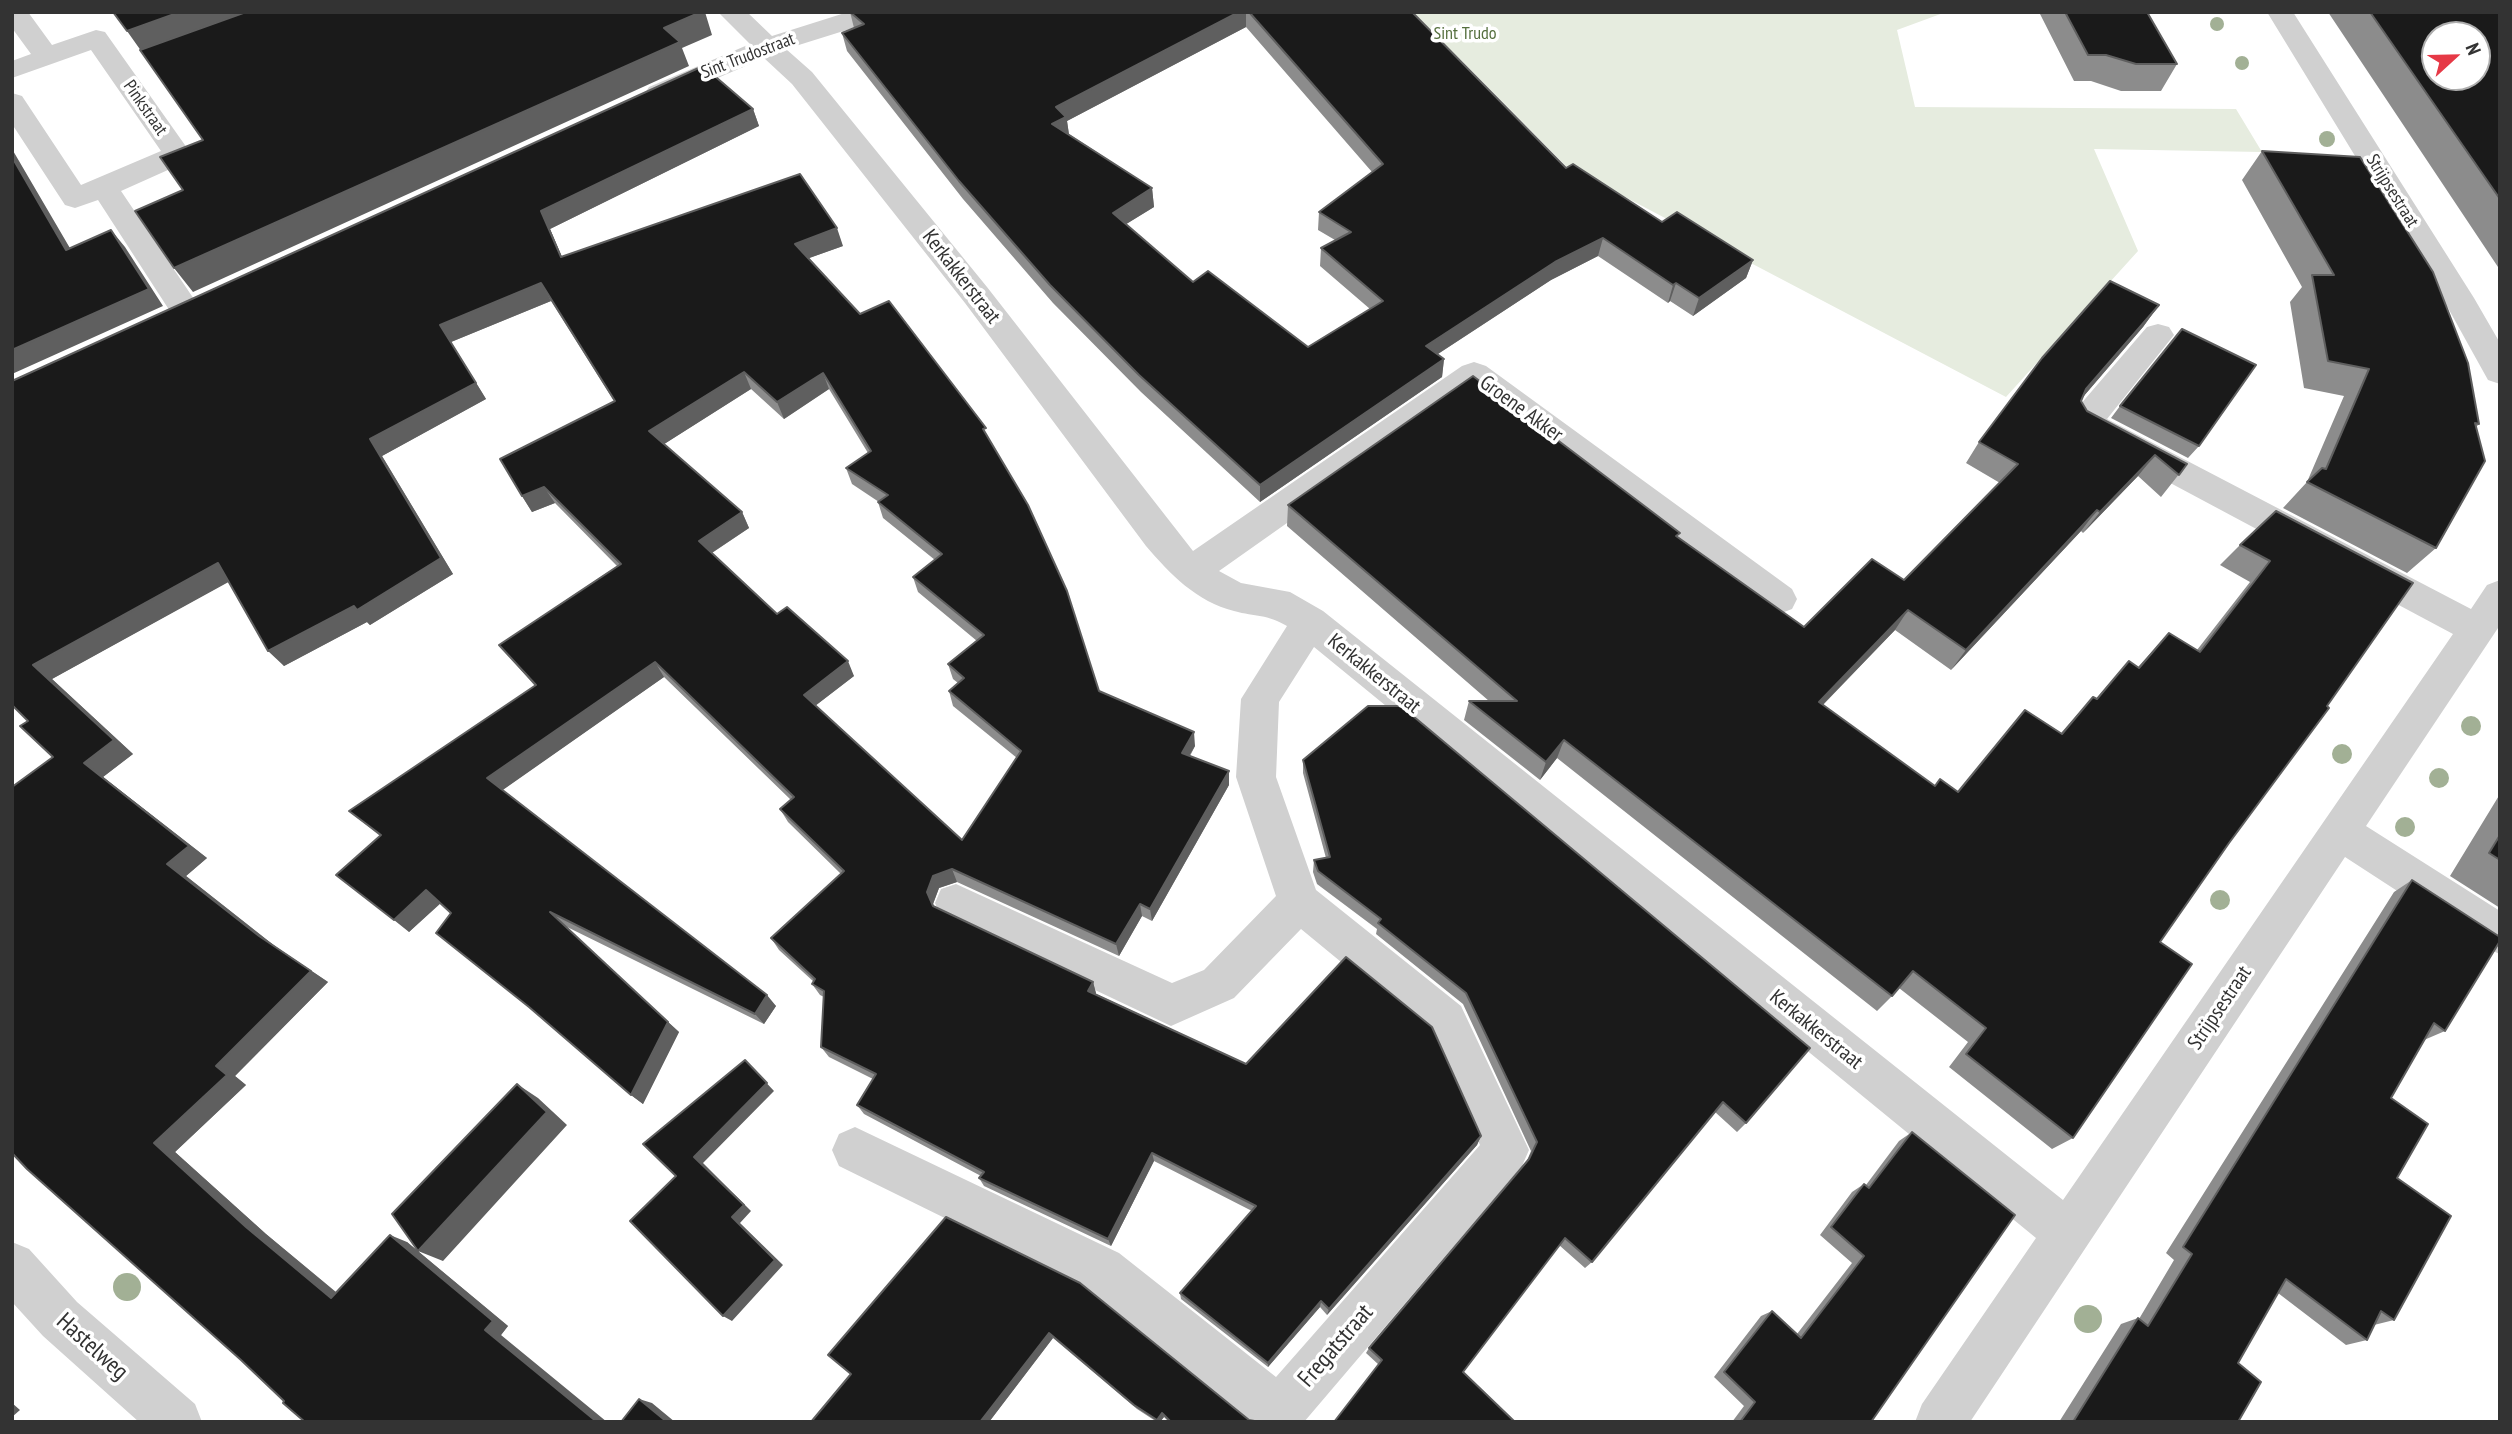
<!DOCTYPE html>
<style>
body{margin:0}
#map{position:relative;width:2512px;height:1434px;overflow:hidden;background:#fff;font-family:"PT Sans Narrow",sans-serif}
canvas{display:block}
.frame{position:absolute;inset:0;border:14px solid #333;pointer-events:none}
.north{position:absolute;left:2421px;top:21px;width:70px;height:70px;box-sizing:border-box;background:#fff;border:2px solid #adadad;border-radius:50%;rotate:68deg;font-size:19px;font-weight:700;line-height:28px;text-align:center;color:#333}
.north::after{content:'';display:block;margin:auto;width:24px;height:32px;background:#e63946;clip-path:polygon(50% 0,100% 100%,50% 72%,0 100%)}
</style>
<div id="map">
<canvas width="2512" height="1434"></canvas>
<div class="frame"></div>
<div class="north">N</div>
</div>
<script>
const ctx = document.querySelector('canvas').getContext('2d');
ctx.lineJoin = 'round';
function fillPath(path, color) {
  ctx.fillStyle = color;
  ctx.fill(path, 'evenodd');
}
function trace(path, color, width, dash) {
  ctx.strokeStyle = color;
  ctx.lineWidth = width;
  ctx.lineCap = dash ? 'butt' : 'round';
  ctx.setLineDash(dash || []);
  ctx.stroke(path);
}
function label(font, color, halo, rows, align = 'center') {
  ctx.font = font + ' "PT Sans Narrow",sans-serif';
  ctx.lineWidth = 7;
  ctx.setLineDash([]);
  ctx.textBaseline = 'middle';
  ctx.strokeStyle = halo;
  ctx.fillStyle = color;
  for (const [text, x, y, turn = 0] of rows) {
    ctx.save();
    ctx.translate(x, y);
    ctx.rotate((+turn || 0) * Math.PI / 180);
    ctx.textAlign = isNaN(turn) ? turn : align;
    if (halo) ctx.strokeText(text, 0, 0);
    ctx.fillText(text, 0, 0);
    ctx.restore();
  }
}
fillPath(new Path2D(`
 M1407,12H1946L1897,30L1915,107L2236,109L2262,152L2094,149L2138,251L2006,397L1566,166L1461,60Z`), '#e6ecdf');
fillPath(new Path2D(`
 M12,12H28L52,45L96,30L105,32L192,155L188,161L121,191L202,311L197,319L186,322L175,319L98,200L75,208L65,205L12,124V93L22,96L81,185L161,151L91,50L12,78V61L31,54L12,28Z
 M718,12H747L772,36L848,12H889L885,18L786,49L812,72L987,287L1193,551L1462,366L1474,362L1486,366L1792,589L1797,599L1792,609L1779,614L1766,609L1474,391L1219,571L1241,583L1290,592L1323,611L2063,1200L2453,634L2073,431L2068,422L2073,413L2147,327L2158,324L2169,327L2174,335L2107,419L2471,609L2487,585L2500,580V625L2366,826L2500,911V954L2485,948L2345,857L1970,1422H1915L1922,1404L2036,1238L1314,647L1279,702L1276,777L1316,890L1461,1006L1529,1150L1522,1166L1304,1422H1251L1085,1287L839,1166L832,1150L839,1134L855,1127L1119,1253L1276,1377L1480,1145L1431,1036L1301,929L1234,998L1171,1026L941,917L935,903L941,889L956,884L1172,983L1204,970L1276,896L1236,777L1241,699L1287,626C1267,614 1256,617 1234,611C1197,602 1170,574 1146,546L965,303L792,84L764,58L669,99L659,101L649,99L645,93L649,87L750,44Z
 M2267,12H2293L2474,298L2500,343V384L2488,380L2448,308Z
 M12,1242L29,1249L77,1302L195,1404L202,1422H139L43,1336L12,1302Z`), '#d0d0d0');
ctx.fillStyle = '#a2b095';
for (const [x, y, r] of [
 [2217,24,7],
 [2242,63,7],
 [2327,139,8],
 [2471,726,10],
 [2342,754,10],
 [2439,778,10],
 [2405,827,10],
 [2220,900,10],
 [127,1287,14],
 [2088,1319,14]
]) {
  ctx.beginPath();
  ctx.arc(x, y, r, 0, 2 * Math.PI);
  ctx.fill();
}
fillPath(new Path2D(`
 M850,12H1412L1566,168L1662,222L1753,260L1746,278L1693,316L1670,301L1668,303L1598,256L1551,280L1438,354L1444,359L1442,377L1260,502L1141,392L1053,303L963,199L847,51L842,33L854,28ZM1246,27L1372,172L1319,212L1318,230L1335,240L1321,248L1320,266L1370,309L1308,347L1193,282L1126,224L1154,207L1152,188L1069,134L1067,121Z
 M2039,12H2147L2177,64L2161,91H2121L2091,81H2074Z
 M2328,12H2500V270Z
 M753,109L759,126L550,229L562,257L843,246L809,258L860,314L989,440L1099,691L1195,746L1190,756L1229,771V785L1152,921L1142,916L1119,956L957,882L939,888L933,904L934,906L1093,982L1096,994L1246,1064L1481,1136L1477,1145L1327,1315L1320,1307L1268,1367L1181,1299L1180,1293L1252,1211L1154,1161L1111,1246L984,1186L979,1178L981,1176L864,1114L857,1105L873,1079L829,1057L821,1047L824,997L820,995L812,984L814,982L779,950L771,938L841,874L788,822L780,809L791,800L664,677L502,790L776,1006L764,1024L563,925L679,1032L643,1104L631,1095L440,903L409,932L380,836L349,811L535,686L499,645L617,566L555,503L532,512L522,496L614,401L551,301L451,342L486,399L382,456L453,574L370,625L367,622L284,666L229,581L52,679L133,754L103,777L207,858L186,876L276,947L328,982L235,1076L246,1085L175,1152L266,1234L336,1292L407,1242L508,1326L501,1335L284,1401L241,1360L27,1169L53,757L28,721L12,381ZM751,389L784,419L829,389L868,453L846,468L852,484L879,502H878L883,518L935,560L913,577L918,592L977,641L948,664L953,679L958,683L949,691L953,706L1017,758L962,840L815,706L854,676L777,614L712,553L749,528L742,512L664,444Z
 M2262,151L2479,424L2476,427L2436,548L2407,573L2283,508L2307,482L2344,396L2304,388L2290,302L2302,287L2242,180Z
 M2159,305L2143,327L2082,398L2081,401L2087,411L2187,464L2161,497L2138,476L2083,533L2081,531L1951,670L1895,630L1823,705L1935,786L1958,792L2025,710L2061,733L2093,697L2096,699L2129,661L2138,667L2169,633L2197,650L2250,582L2220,565L2240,545L2413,583L2229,843L2160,942L2073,1138L2052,1149L1949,1067L1968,1042L1899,988L1892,996L1877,1011L1557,758L1540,780L1464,720L1469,701H1489L1287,526L1288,505L1678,537L1804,627L1904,580L2000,483L1966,463L1979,442Z
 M2120,406L2199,446L2188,458L2111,418Z
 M1368,706L1746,1123L1737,1132L1715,1112L1592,1262L1585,1268L1559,1245L1463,1372L1379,1365L1366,1353L1369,1348L1526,1163L1531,1151L1463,1004L1376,934L1377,929L1317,884L1313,872L1314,860L1326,858L1303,773V760Z
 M2500,794V908L2450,876Z
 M2412,880L2445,1031L2424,1040L2391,1098L2397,1178L2394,1320L2374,1325L2367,1340L2346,1345L2278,1293L2238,1363V1422H2059L2121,1324L2138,1318L2139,1319L2174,1260L2166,1253L2394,892Z
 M1912,1132L1871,1422H1732L1744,1406L1714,1377L1761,1316L1772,1311L1797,1334L1852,1263L1820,1235L1852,1192L1864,1184L1866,1185L1899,1141Z
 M946,1217L1249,1420L1260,1422H1169L1164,1417L1160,1422H1157L1137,1409L1053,1338L989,1422H811L851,1374Z`), '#8c8c8c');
fillPath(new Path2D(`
 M180,12H261L144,55L127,31Z
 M701,12H705L712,35L682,48L689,66L193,292L174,268L664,28Z
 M1239,12H1246V27L1067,121L1069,135L1052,124L1056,107Z
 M753,109L759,126L550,229L569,274L561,257L541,211Z
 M12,149L81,267L66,250L12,157Z
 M1152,188L1154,207L1115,231L1113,213Z
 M837,228L843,246L801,261L795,244Z
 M111,230L125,247L163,306L12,374V350Z
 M1603,238L1598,256L1551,280L1424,363L1426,346L1555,262Z
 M1753,260L1746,278L1693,316L1699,298Z
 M541,283L551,301L451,342L486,399L382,456L453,574L370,625L367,622L284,666L268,651L370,439L440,325Z
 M1676,283L1670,301L1668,303L1673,285Z
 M2159,305L2143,327L2071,411L2086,389Z
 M1444,359L1442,377L1260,502V485Z
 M744,372L751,389L658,448L649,431Z
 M823,373L829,389L784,419L777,402Z
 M2155,455L2138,476L2083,533L2100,512Z
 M544,487L555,503L532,512L522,496Z
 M2097,510L2081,531L1951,670L1966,650Z
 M742,512L749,528L707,556L699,541Z
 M218,563L234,579L52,679L133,754L103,777L207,858L186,876L276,947L328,982L235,1076L246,1085L175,1152L266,1234L350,1304L331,1298L246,1227L154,1143L216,1066L259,936L167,864L84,763L33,665Z
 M1908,610L1895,630L1807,721L1819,702Z
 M848,661L854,676L811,709L804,695Z
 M655,662L664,677L500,792L487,778Z
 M1194,732L1195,746L1183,766L1182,753Z
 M1564,740L1557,758L1540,780L1546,762Z
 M1229,771V785L1152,921L1150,909Z
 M952,869L957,882L939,888L933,904L927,892L933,876Z
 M426,890L441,903L409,932L394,920Z
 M1140,904L1142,916L1119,956L1116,944Z
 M1093,982L1096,993L1091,1002L1088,991Z
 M767,995L776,1006L764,1024L755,1014Z
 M668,1022L679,1032L643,1104L631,1095Z
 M745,1060L774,1091L703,1163L751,1211L740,1223L783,1265L732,1321L723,1316L732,1217L694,1157Z
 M517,1084L538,1098L567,1125L443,1261L418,1251Z
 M1481,1136L1477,1145L1327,1315L1329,1309Z
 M1152,1153L1154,1161L1111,1246L1108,1239Z
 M390,1235L407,1242L508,1326L501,1335L607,1422H597L485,1330Z
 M1321,1301L1320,1307L1268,1367V1363Z
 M1049,1333L1053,1338L989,1422H980Z
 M639,1399L652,1403L675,1422H667Z
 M12,1403L20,1410L12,1417Z
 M1162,1413L1164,1417L1160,1422H1158L1157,1420Z`), '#5f5f5f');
const building = new Path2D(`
 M113,12H180L127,31Z
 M246,12H701L664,28L680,42L174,268L135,211L183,190L160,157L203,140L140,50Z
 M850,12H1239L1056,107L1066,117L1052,124L1152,188L1113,213L1193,282L1208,271L1308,347L1383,301L1321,248L1351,232L1319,212L1383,164L1249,12H1412L1566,168L1573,164L1662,222L1677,212L1753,260L1699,298L1676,283L1673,285L1603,238L1555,262L1426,346L1444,359L1260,485L1139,375L1050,285L959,181L842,33L864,24Z
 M2065,12H2147L2177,64H2136L2106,55H2088Z
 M2370,12H2500V199ZM2435,35H2477V77H2435Z
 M703,66L753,109L541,211L561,257L800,174L837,228L795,244L860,314L889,301L986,428L983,429L1028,505L1067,591L1099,691L1194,732L1182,753L1229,771L1150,909L1140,904L1116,944L952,869L933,876L927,892L933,906L1093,982L1088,991L1246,1064L1346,957L1432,1027L1481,1136L1329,1309L1321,1301L1268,1363L1180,1293L1256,1206L1152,1153L1108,1239L979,1178L984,1172L857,1105L876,1074L821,1047L824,991L812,984L815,979L771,938L844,871L780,809L794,797L655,662L487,778L767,995L755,1014L550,912L668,1022L631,1095L529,1007L436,933L451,913L426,890L394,920L336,875L381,835L349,811L536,685L499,645L621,564L544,487L522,496L500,459L615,401L541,283L440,325L476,383L370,439L441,558L357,610L354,606L268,651L218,563L33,665L114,740L84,763L189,846L167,864L259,936L311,971L216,1066L227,1075L154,1143L246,1227L331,1298L390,1235L493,1321L485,1330L597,1422H305L283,1403L284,1401L241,1360L27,1169L12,1153V787L53,757L20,726L28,721L12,705V381ZM744,372L777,402L823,373L871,451L846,468L888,495L878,502L942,554L913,577L984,635L948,664L964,678L949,691L1021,751L962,840L804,695L848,661L787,607L777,614L699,541L742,512L649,431Z
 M2262,151L2360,157L2433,272L2468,363L2479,424L2475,423L2485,461L2436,548L2307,482L2322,468L2326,469L2369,369L2328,361L2312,275H2334Z
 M12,157L66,250L111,230L149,289L12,350Z
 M2110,281L2159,305L2086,389L2081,401L2087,411L2187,464L2179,475L2155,455L2100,512L2097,510L1966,650L1908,610L1819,702L1935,786L1940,779L1958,792L2025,710L2062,734L2093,697L2097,699L2129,661L2139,668L2169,633L2200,652L2270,561L2240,545L2276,511L2413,583L2327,706L2329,708L2229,843L2160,942L2192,964L2073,1138L1966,1054L1986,1028L1913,971L1892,996L1564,740L1546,762L1469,701H1517L1288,505L1473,376L1680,533L1676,536L1804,627L1872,559L1904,580L2018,464L1979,442L2042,358Z
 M2182,329L2256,365L2199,446L2120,406Z
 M1368,706H1401L1810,1048L1746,1123L1723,1102L1592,1262L1565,1238L1463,1372L1515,1422H1334L1382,1360L1369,1348L1529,1159L1537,1142L1466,993L1378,923L1381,919L1318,871L1314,860L1330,857L1303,760Z
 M2500,835V860L2489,853Z
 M2412,880L2500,937V941L2445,1031L2434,1023L2391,1098L2428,1124L2397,1178L2451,1216L2394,1320L2381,1311L2367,1340L2286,1279L2238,1363L2261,1382L2238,1422H2073L2138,1318L2148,1326L2192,1254L2183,1247Z
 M745,1060L767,1083L694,1157L744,1205L732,1217L775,1260L723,1316L630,1221L676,1176L643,1144Z
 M517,1084L547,1112L418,1251L392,1214Z
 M1912,1132L2015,1215L1871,1422H1740L1755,1402L1724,1372L1772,1311L1801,1338L1864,1256L1831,1227L1864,1184L1869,1188Z
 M946,1217L1080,1283L1249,1420L1260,1422H1171L1162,1413L1157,1420L1134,1405L1049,1333L980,1422H811L851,1374L828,1355Z
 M639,1399L667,1422H621Z`);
fillPath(building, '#1a1a1a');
trace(building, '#5f5f5f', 2);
label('18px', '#56703f', '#fff', [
 ["Sint Trudo",1465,34]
]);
label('18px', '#333', '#fff', [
 ["Sint Trudostraat",748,56,-21],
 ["Pinkstraat",145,108,55],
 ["Strijpsestraat",2392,191,58]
]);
label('21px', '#333', '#fff', [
 ["Kerkakkerstraat",961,277,52],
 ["Groene Akker",1521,409,36],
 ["Kerkakkerstraat",1374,674,39],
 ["Strijpsestraat",2220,1008,-56],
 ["Kerkakkerstraat",1816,1030,39]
]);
label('24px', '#333', '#fff', [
 ["Fregatstraat",1336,1346,-49],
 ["Hastelweg",92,1347,42]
]);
</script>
